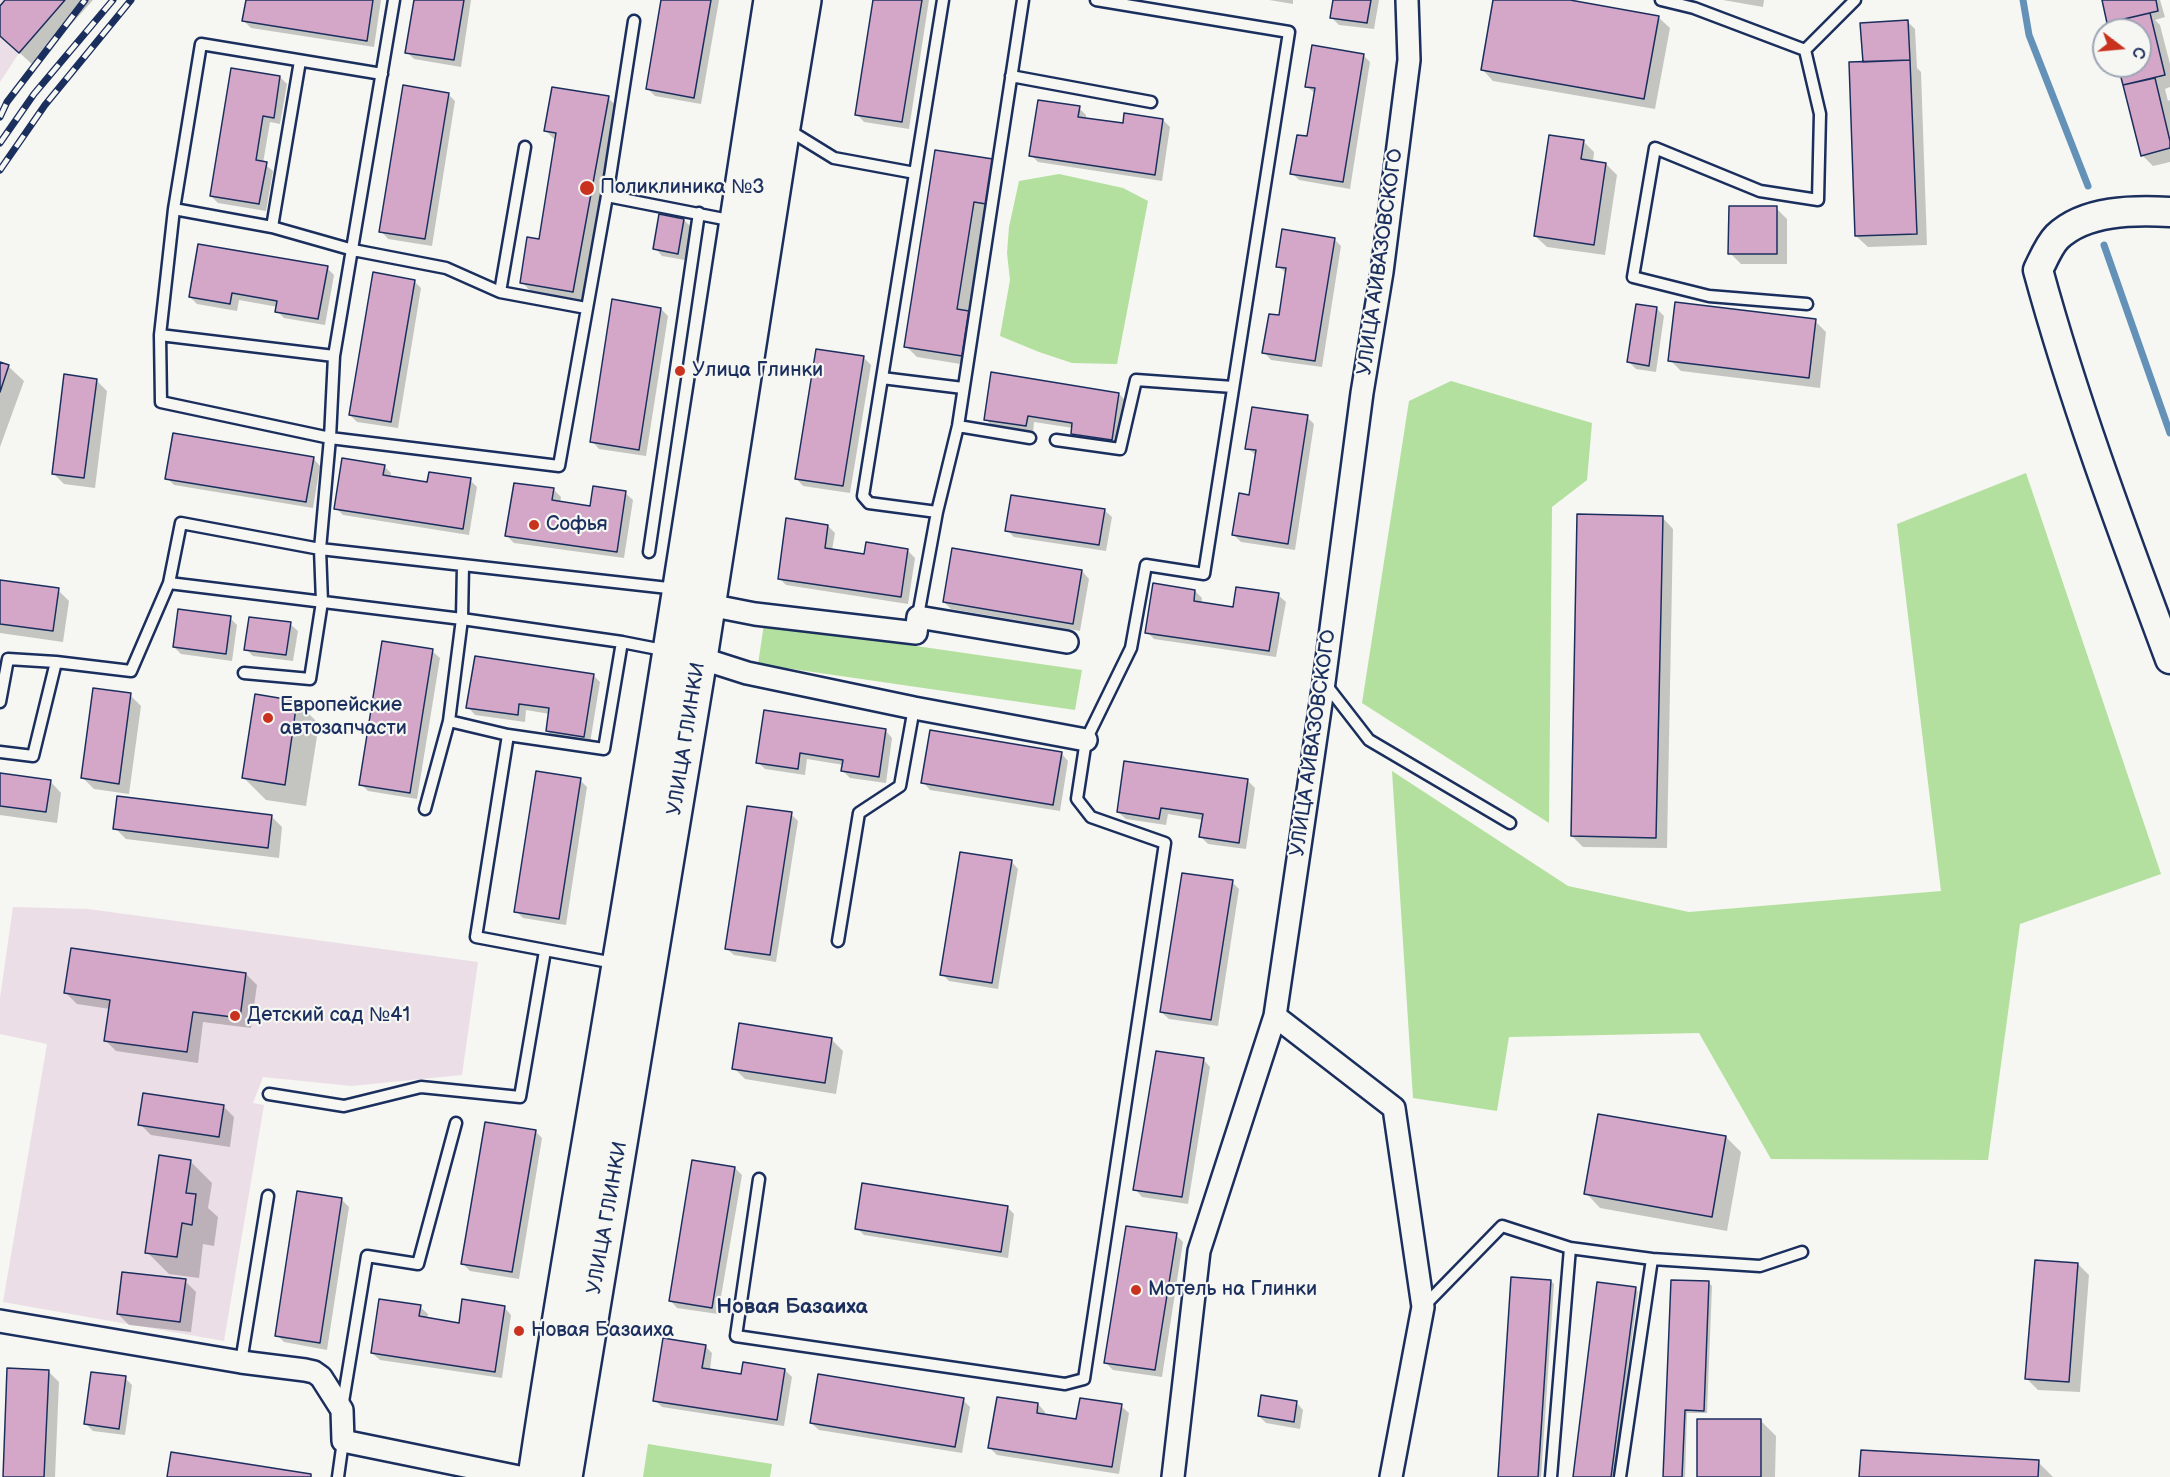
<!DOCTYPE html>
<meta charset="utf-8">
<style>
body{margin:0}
#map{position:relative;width:2170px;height:1477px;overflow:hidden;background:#f6f6f2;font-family:"Balsamiq Sans",sans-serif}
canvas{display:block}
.north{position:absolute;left:2092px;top:18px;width:60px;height:60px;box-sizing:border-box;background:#f6f6f2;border:2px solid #9ea6b7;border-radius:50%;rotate:106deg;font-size:16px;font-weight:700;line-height:24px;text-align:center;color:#1b2f5e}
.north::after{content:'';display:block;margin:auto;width:21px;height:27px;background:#c8321e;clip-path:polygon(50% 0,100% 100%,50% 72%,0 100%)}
</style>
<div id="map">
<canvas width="2170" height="1477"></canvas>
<div class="north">С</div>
</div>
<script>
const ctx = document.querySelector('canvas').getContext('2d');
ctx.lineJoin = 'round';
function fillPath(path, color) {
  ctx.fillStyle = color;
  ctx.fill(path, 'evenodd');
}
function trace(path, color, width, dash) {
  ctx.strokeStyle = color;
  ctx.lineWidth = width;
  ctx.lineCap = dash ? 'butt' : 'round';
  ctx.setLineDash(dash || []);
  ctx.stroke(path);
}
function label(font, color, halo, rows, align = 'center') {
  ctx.font = font + ' "Balsamiq Sans",sans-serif';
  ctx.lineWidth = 4.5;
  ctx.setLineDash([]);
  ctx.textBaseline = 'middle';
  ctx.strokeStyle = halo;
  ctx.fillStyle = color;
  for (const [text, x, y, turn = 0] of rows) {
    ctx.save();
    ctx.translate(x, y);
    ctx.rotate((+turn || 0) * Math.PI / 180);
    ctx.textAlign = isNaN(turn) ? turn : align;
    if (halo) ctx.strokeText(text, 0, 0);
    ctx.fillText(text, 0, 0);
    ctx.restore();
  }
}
fillPath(new Path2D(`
 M0,0H65L19,53L0,82Z
 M13,907L88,909L478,962L462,1075L351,1086L263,1077L253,1103L264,1105L224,1341L3,1302L47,1044L0,1034V998Z`), '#ecdee6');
fillPath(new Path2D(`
 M1059,174L1123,188L1148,201L1117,364L1072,363L1039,352L1000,336L1010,280L1007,253L1009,227L1019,181Z
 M1451,381L1592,423L1587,480L1552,507L1549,823L1362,703L1409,401Z
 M2026,473L2161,874L2020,924L1988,1160L1771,1159L1699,1033L1509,1037L1497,1111L1413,1098L1392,771L1568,886L1689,912L1941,891L1897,524Z
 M764,624L1082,670L1075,710L758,664Z
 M648,1444L772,1464L770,1477H643Z`), '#b3e09e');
fillPath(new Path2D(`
 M7,0H93L34,66L0,35V8Z
 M247,0H381L374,47L251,28L244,21Z
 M415,0H471L461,67L414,59L407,52Z
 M663,0H719L701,104L655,96L648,89Z
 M875,0H929L909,129L864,122L857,114Z
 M1269,0H1293V4Z
 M1333,0H1379L1374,29L1339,25L1331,17Z
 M1494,0H1562L1658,17L1670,28L1655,109L1493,81L1482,69Z
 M1723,0H1764L1763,7Z
 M2103,0H2160L2165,17L2155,20L2160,25L2170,64V87L2165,89L2168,101L2170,100V162L2153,166L2142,155L2120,66H2140V30H2111Z
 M1908,22L1915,29L1917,68L1921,72L1927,245L1868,247L1856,236L1864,63Z
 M1363,55L1370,62L1350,189L1299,180L1292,173L1309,138L1316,94L1306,86Z
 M280,77L287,84L280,124L270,122L263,163L273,171L266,211L218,203L211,196Z
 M448,94L455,101L432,246L388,239L381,231Z
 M608,98L620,109L584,302L533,294L522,282L540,241L556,141L546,131Z
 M1079,108L1086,115V119L1124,125L1163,120L1170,127L1162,181L1038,162L1031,155Z
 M1583,141L1594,152L1593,162L1606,164L1617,175L1605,255L1547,247L1535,236Z
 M992,160L1004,171L997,214L985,212L969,312L980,323L973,366L917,357L906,346Z
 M1776,208L1787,219V264H1741L1730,253Z
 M684,220L691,227L685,260L662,256L655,248Z
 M1334,239L1341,246L1322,367L1271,360L1264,352L1280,317L1287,274L1278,266Z
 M327,268L334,275L325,325L284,318L277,311L278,307L239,300L237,311L197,304L190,297Z
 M414,281L421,288L398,428L357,422L350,415Z
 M661,309L668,316L646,456L599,449L592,441Z
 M1657,309L1664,316L1656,372L1636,369L1629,362Z
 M1815,321L1826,332L1820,388L1681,371L1670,360Z
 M864,358L871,365L850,493L803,486L796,478Z
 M0,363L9,367L24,381L0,447Z
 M96,380L107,391L95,488L64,484L53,473Z
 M1119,394L1126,401L1119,446L1079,440L1072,433L1073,428L1034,422L1033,433L993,427L986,419Z
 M1307,417L1314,424L1295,550L1241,542L1234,535L1250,497L1257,456L1247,448Z
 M313,458L320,466L313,508L174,485L167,478Z
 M384,466L391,473L390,478L428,484L470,480L477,487L469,535L343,515L336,508Z
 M553,489L561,497L560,503L592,508L625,493L633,500L624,558L514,543L507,536Z
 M1104,510L1112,517L1106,551L1014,537L1007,530Z
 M1662,517L1673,529L1667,848L1583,847L1572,836Z
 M828,526L835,533L832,550L865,556L907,550L915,558L908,604L786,585L779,578Z
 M1082,571L1089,579L1080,631L951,609L944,602Z
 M0,582L58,590L69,601L63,642L0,633Z
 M1195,591L1202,598L1201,604L1234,609L1278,595L1286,602L1276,657L1154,639L1147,632Z
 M230,618L237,625L232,661L181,654L174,647Z
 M290,624L298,631L293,661L253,656L246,649Z
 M432,651L440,658L417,799L368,791L361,784Z
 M593,675L600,682L590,743L555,738L547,731L550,714L526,710L525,722L475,715L468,707Z
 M130,695L141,706L129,794L94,789L83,778Z
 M297,702L319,724L306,806L266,800L244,778Z
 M885,730L892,738L886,783L850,778L843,771L844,765L807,759L805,775L765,769L758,762Z
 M1061,753L1068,761L1060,811L930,790L923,782Z
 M0,775L50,781L61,793L57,823L0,815Z
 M580,780L587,787L566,925L523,918L516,911Z
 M1248,781L1255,788L1246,849L1208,844L1201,837L1203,820L1168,814L1166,825L1126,819L1118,812Z
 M791,814L798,821L776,962L734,955L726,948Z
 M271,816L282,827L279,858L126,839L115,828Z
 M1011,861L1018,869L998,989L949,981L942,974Z
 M1232,882L1239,889L1218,1026L1169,1019L1161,1012Z
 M246,974L257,985L251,1028L203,1022L198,1063L116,1051L105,1040L110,1009L77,1004L66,993Z
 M832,1040L843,1051L836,1094L745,1079L734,1068Z
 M1203,1059L1210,1067L1188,1204L1142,1197L1135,1189Z
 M223,1106L234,1117L230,1147L151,1135L140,1124Z
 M535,1131L542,1138L519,1279L470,1271L463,1264Z
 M1726,1137L1741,1152L1727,1231L1600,1208L1586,1193Z
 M190,1161L212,1183L208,1208L218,1217L214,1246L203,1244L199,1278L169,1274L147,1252Z
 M735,1168L742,1175L718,1314L677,1308L670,1300Z
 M342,1200L349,1207L327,1350L284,1342L277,1335Z
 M1007,1207L1014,1214L1008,1258L864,1235L857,1228Z
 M1176,1235L1183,1242L1162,1377L1113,1370L1105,1362Z
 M2078,1264L2089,1275L2080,1392L2038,1390L2027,1379Z
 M185,1281L196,1292L191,1332L129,1325L118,1314Z
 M1551,1281L1554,1284L1541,1477H1499Z
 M1709,1283L1712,1286L1707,1413H1687L1685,1477H1664Z
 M1635,1288L1638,1292L1614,1477H1575Z
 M420,1307L428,1314L427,1319L460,1324L504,1307L511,1315L502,1378L380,1360L372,1353Z
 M705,1346L712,1353L710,1370L743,1375L785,1370L792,1377L784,1426L662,1407L655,1400Z
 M48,1371L59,1382L55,1477H5Z
 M125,1378L132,1385L125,1435L93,1431L86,1424Z
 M963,1400L970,1407L962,1453L819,1430L811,1423Z
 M1296,1402L1303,1410L1300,1429L1266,1423L1259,1416Z
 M1038,1404L1045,1412L1044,1416L1077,1421L1121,1406L1129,1413L1119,1474L997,1455L990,1448Z
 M1761,1421L1776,1436L1775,1477H1698Z
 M2038,1462L2053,1477H1861Z`), '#0003');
trace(new Path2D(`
 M2023,0L2029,35L2088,186
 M2104,245L2170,433`), '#6391b8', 7);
const building = new Path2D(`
 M5,0H65L19,53L0,36V6Z
 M246,0H373L367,41L242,21Z
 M414,0H464L454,60L405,53Z
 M661,0H711L694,98L646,89Z
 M873,0H922L902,122L855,115Z
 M1333,0H1371L1367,23L1330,18Z
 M1493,0H1570L1659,16L1644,99L1481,70Z
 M2102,0H2156L2158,11L2107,23Z
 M2150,13L2165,75L2123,85L2118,66H2140V30H2109L2107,23Z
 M1908,20L1910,60L1863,62L1860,23Z
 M1312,45L1364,54L1343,182L1290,174L1297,135L1307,136L1315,88L1305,87Z
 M1910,60L1917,234L1855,236L1849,62Z
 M231,68L280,76L274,118L263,116L256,160L267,162L259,204L210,196Z
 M2155,78L2170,141V148L2141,156L2123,85Z
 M403,85L449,93L425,239L379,232Z
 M552,87L609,96L573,292L520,283L527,237L539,239L556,133L544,131Z
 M1038,100L1080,106L1078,117L1123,123L1124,113L1163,119L1155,175L1029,156Z
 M1549,135L1584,140L1581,159L1606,163L1594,245L1534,236Z
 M935,150L993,159L986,204L974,202L957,309L969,311L962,356L904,347Z
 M1729,206H1777V254H1728Z
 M659,214L684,219L678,254L653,249Z
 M1282,229L1335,238L1315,361L1262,353L1269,314L1279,315L1286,268L1276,267Z
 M198,244L328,266L318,319L275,312L277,301L232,293L230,304L189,297Z
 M373,272L415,280L391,422L349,415Z
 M612,299L661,308L639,450L590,442Z
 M1675,302L1816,319L1809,378L1668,361Z
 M1636,304L1657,307L1649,366L1627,362Z
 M816,349L864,356L843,486L795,479Z
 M0,362L9,365L0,392Z
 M991,372L1119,393L1112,440L1071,434L1072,423L1028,416L1026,426L984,420Z
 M64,374L97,379L84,478L52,474Z
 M1252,407L1308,415L1288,544L1232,535L1239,493L1249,495L1256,450L1245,449Z
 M173,433L314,457L306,502L165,479Z
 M342,458L385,465L383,475L427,482L429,472L471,478L463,529L334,509Z
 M514,483L554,488L552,500L590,506L593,486L626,491L617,552L505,536Z
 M1011,495L1105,509L1099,545L1005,531Z
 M1577,514L1663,516L1656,838L1571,836Z
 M786,518L828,525L825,548L864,554L866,542L908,549L901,597L778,579Z
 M952,548L1082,570L1073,624L943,602Z
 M0,580L59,588L53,631L0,624Z
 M1153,583L1195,590L1194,601L1233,607L1236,587L1279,593L1269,651L1145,633Z
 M178,609L231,616L226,654L173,647Z
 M249,617L291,622L286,655L244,650Z
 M382,641L433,649L410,793L359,785Z
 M475,656L594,674L584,737L546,731L549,708L519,704L518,715L466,708Z
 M93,688L131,693L119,784L81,778Z
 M255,694L297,701L285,785L242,778Z
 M764,710L886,729L879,777L841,771L843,760L800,753L798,769L756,763Z
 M930,730L1062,752L1053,805L921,783Z
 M1124,761L1248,779L1239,843L1199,837L1203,814L1161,808L1159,819L1117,812Z
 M536,771L581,778L559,919L514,912Z
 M0,773L51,780L46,812L0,806Z
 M117,796L272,815L268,848L113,829Z
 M747,806L792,812L770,955L725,949Z
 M960,852L1012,860L992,983L940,975Z
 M1182,873L1233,880L1211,1020L1160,1012Z
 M71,948L246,973L240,1018L193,1012L187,1052L104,1041L110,1000L64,993Z
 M739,1023L832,1038L825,1083L732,1069Z
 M1156,1051L1204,1058L1182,1197L1133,1190Z
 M143,1093L224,1105L219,1137L138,1125Z
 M1598,1114L1726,1136L1712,1217L1584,1194Z
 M485,1122L536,1130L512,1272L461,1264Z
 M159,1155L191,1160L186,1193L196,1194L192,1225L182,1223L177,1257L145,1253Z
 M692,1160L735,1167L712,1308L669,1301Z
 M862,1183L1008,1206L1001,1252L855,1229Z
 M297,1191L342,1198L320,1343L275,1336Z
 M1126,1226L1177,1233L1155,1370L1104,1363Z
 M2035,1260L2078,1263L2069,1382L2025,1379Z
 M122,1272L186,1279L180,1322L117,1314Z
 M1511,1277L1551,1280L1538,1477H1498Z
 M1671,1280L1709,1281L1704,1411L1685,1410L1682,1477H1663Z
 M1597,1282L1636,1287L1611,1477H1573Z
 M379,1299L421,1305L419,1316L459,1323L462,1299L505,1306L495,1372L371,1353Z
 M663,1338L706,1345L702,1368L741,1374L743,1362L785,1369L777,1420L653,1401Z
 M7,1368L49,1370L44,1477H3Z
 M91,1372L126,1376L119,1429L84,1424Z
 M818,1374L964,1398L955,1447L810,1423Z
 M1261,1395L1297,1401L1294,1422L1258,1416Z
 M997,1397L1038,1403L1037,1413L1076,1419L1080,1398L1122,1404L1112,1467L988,1448Z
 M1697,1419H1761V1477H1697Z
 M1861,1450L2039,1460L2038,1477H1859Z
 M171,1452L311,1474V1477H167Z`);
fillPath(building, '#d4a7c9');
trace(building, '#1b2f5e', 1.5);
const lane = new Path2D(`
 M943,0L882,378L963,388
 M1661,0L1694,8L1805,50L1820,114L1818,200L1760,191L1655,148L1633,277L1709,296L1807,304
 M1805,50L1855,0
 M382,74L201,44L174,209L160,335L161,402L330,438L559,466L607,196L634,21
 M1011,76L1151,102
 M787,129L834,158L915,173
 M525,147L500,292L586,308
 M607,196L734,221
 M174,209L272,227L353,250L446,268L500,292
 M272,227L300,61
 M160,335L334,356
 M882,378L863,496L869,503L937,512
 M958,426L1030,438
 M1056,440L1120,449L1136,380L1233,387
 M649,552L699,213
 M463,565L462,619L449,721L508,735L476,937L614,963
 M169,583L462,619L622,642L668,651
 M917,621L937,512L958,426L1023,0
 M244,673L310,679L322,602L320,549L330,438L334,356L394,0
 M1324,682L1369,740L1510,823
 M0,702L8,659L56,662L131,671L169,583L181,523L320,549L677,589
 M508,735L604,749L622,642
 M0,752L33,756L56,662
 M425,809L449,721
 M838,941L859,813L900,786L914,708
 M269,1094L344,1106L421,1087L520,1097L545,951
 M759,1179L736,1336L1065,1384L1084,1379L1165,843L1091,817L1077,799L1086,740L1131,648L1146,565L1204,574L1289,32L1096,0
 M1423,1307L1502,1226L1570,1248L1652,1259L1760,1266L1802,1252
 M241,1362L268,1196
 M342,1408L367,1256L418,1264L456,1123
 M338,1477L343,1441
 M1551,1477L1570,1248
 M1620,1477L1652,1259`);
const street = new Path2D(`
 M709,605L755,614L916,633L918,617L1067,642
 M700,658L747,673L914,708L1086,740
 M1275,1016L1394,1108L1423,1307L1391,1477
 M0,1321L241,1362L305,1370L314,1372L321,1377L342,1410L343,1441L519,1477
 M1173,1477L1199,1251L1275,1016L1324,682L1362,393L1382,272L1409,60L1407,0`);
const secondary = new Path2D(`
 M2170,212C2134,210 2085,210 2057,237C2049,245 2043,260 2038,270C2074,402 2122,530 2170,659`);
const highway = new Path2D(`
 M535,1477C560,1306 591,1136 619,965C673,644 721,322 771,0
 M565,1477L700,658L783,127L804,0`);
trace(lane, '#1b2f5e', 15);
trace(street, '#1b2f5e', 26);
trace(secondary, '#1b2f5e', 33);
trace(highway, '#1b2f5e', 38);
trace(lane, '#f6f6f2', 10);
trace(street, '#f6f6f2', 21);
trace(secondary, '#f6f6f2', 28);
trace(highway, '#f6f6f2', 33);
const rail = new Path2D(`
 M0,117L7,102L85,0
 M0,143L34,94L113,0
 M0,170L45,105L131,0`);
trace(rail, '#1b2f5e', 7);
trace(rail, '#f6f6f2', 4.5, [14]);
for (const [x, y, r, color] of [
 [587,188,8,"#c8321e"],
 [680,371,6,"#c8321e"],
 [534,525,6,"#c8321e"],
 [268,718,6,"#c8321e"],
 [235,1016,6,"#c8321e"],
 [1136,1290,6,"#c8321e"],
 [519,1331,6,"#c8321e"]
]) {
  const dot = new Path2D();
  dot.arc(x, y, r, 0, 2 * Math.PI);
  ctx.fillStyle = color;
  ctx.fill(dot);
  trace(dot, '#f6f6f2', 2);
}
label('20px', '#1b2f5e', '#f6f6f2', [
 ["Поликлиника №3",600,188],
 ["Улица Глинки",692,371],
 ["Софья",546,525],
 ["Европейские",280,706],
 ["автозапчасти",280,729],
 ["Детский сад №41",247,1016],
 ["Мотель на Глинки",1148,1290],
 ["Новая Базаиха",531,1331]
], 'left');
label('20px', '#1b2f5e', '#f6f6f2', [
 ["УЛИЦА АЙВАЗОВСКОГО",1381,262,-82],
 ["УЛИЦА ГЛИНКИ",687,739,-81],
 ["УЛИЦА АЙВАЗОВСКОГО",1314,743,-82],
 ["УЛИЦА ГЛИНКИ",608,1218,-80]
]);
label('bold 21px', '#1b2f5e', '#f6f6f2', [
 ["Новая Базаиха",792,1308]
]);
</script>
